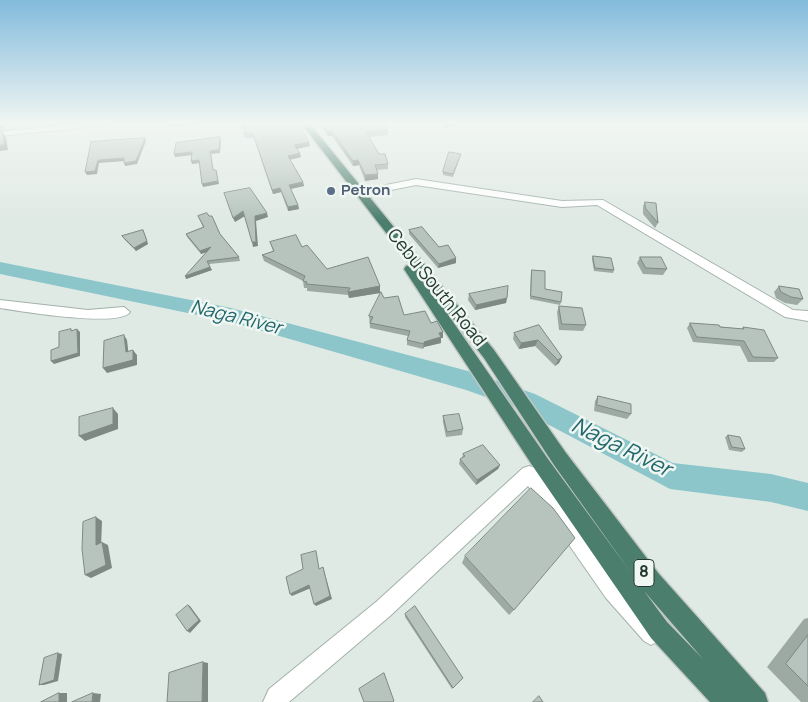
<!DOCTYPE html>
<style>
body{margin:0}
canvas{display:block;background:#e0eae4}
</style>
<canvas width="808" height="702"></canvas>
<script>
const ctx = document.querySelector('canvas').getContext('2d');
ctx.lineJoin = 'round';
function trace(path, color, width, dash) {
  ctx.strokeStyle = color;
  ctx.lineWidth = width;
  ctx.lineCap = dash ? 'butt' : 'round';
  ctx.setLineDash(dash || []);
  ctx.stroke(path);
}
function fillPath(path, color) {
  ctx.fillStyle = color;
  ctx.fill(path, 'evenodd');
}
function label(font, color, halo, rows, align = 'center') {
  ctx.font = font + ' Manrope,sans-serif';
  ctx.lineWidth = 5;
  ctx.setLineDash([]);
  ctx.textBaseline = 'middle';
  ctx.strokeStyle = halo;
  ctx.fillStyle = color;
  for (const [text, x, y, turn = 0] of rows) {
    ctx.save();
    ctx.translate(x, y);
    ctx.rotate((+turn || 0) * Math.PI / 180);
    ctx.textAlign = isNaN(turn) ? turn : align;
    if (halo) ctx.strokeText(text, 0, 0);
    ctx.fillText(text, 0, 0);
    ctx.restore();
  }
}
trace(new Path2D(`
 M0,130L88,123`), '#8cc6ca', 2.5);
fillPath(new Path2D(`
 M0,262L231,308L468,371L535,394L673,463L771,474L808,483V511L771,502L670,489L517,408L466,390L231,322L0,274Z`), '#8cc6ca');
const minor = new Path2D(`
 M86,123H112L108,125L0,136V132Z
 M416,179L562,201L603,200L793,310L808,311V321L785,317L597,205L562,207L416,185L361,196L356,193L361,190Z
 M0,300L88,310L124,307L130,312C120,328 20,311 0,308Z
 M529,466L535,468L620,584L658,627L662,634L658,641L651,645L644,641L606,598L528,486L390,616L289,702H263L269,689L376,602L523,468Z`);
const trunk = new Path2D(`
 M301,123H309L494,350L566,453L659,574L765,693L768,702H710L651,638L536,471L404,269L406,266L411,265ZM435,296L484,358L554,465L632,574L548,459ZM644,591L703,659L667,622Z`);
trace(minor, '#a3b1aa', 2);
trace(trunk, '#c1c7c5', 3);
fillPath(minor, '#fff');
fillPath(trunk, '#4c7e6e');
fillPath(new Path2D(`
 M240,123L310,146L297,149L301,157L290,160L303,182L304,186L291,189L298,205L299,209L288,211L281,192L273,194L254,138H245L244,134L245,128L242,129Z
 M318,123H387H385L388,130V135L369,137L379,154L388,164V169L377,170L378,174V179L365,181L359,165L353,166L332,136H328L321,126Z
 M436,123H460L446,128Z
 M460,157L453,177L443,175V172Z
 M645,202L658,223L655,228L643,214V206Z
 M198,216L220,234L239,257L240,261L209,264L212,270L186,279L207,252L201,254L187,237L186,234L203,227Z
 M143,230L148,244L136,251L124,239L122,236Z
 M409,230L439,247L456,263L438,268L409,234Z
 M270,242L302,247L327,269L380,286V293L349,298L348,295L307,291V288H304L303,281L264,261L262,255L273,251Z
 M593,256L614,270L613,273L594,271L592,259Z
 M640,257L667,269L663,275L643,274L637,263Z
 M532,270L545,289L561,302L560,305L530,299L531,273Z
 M779,286L803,299L797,305L785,303L776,298L774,292Z
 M469,294L507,298L506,303L475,310L468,300Z
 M384,298L404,315L431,323L443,332V338H441V343L424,347L423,349L407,345V340L408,336L370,328L369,316Z
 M559,306L586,325L583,331L559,330L557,312Z
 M690,323L742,329L743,327L778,358L774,362H748L740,346L693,342L687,328Z
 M539,325L562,357L559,363L555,366L535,346L519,349L513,339L514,333Z
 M598,396L631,414L627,419L594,411L595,401Z
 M443,416L463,429L462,435L446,437L443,422Z
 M728,435L745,449L742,452L729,450L725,437Z
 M463,454L500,465L498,469L476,485L459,464L460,459L462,458Z
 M465,556L514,610L509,615L462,563Z
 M405,614L463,678L452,689L405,617Z
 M808,618V702H801L767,667L804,619Z`), '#9da9a3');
fillPath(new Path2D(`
 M5,123H13L0,129V125Z
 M117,123H129L118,124Z
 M168,123H210L170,127Z
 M446,123H460L446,128Z
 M246,124L247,128L242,129L240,125Z
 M332,131V136H328L327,132Z
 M3,132L6,137L8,150L0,151V145Z
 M220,137L221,140L220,153L211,154L214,173L210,151Z
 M145,138L146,141L137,164L125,166L124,163Z
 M309,142L310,146L295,149L294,145Z
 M192,152L193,155L175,157L174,154Z
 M300,153L301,157L288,160V156Z
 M124,158L125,161L99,163L97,174L87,175L85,172L98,160Z
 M199,160L200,163L192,164L191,161Z
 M358,160L359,165L353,166V161Z
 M216,170L219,184L203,187L202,184Z
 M378,174V179L365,181V175Z
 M303,182L304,186L290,189L289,185Z
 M280,188L281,192L273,194L272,190Z
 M298,205L299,209L288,211V207Z
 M243,211L245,216L235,222L233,218Z
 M267,213L268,217L256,221L258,246L253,247L252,242L255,216Z
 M143,230L148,244L136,251L134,248Z
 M211,247L213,250L201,254L200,251Z
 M456,258V263L438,268L439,264Z
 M210,267L212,270L186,279L185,276Z
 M380,286V293L349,298L348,292Z
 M507,298L506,303L475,310L476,305Z
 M77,329L80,332V356L54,364L51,361Z
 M443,332V338H441V343L424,347L423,349L424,342L439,333Z
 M124,335L127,340L129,357L126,352Z
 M538,340L535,346L519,349L521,343Z
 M133,350L137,355V365L107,373L103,368Z
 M562,357L559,363L555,366L558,360Z
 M113,408L118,414V429L85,441L79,436Z
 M500,465L498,469L476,485L477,480Z
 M96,517L102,521L101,548L96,545Z
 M102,542L108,545L112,568L91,578L85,575Z
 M323,567L332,599L316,606L314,604Z
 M309,585L311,588L292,596L290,594Z
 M188,605L190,606L201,621L190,633L187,631Z
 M58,653L62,654L58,681L44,685H39Z
 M203,662L208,663V702H202Z
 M59,693H67V702H59Z
 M93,693L101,694L100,702H92Z`), '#7f8984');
const building = new Path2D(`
 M240,123H298L309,142L294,145L300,153L288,156L303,182L289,185L298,205L288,207L280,188L272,190L253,134H244L246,124L240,125Z
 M322,123H385L388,130L366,132L379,154H385L388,164L375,165L378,174L365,175L358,160L353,161L332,131L327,132Z
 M0,132H3L4,145H0Z
 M220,137L219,150L210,151L213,170H216L218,181L202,184L199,160L191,161L192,152L174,154L176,143Z
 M145,138L136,161L124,163V158L98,160L95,171L85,172L91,142Z
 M449,152L461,154L453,174L443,172Z
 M250,188L267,213L255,216L256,242H252L243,211L233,218L224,193Z
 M645,202L656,203L658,223L646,209Z
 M207,213L209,216H212L220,234L239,257L207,261L210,267L185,276L211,247L200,251L186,234L204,227L198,216Z
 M422,227L439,247L448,245L456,258L439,264L409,230Z
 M143,230L147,241L134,248L122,236Z
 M296,235L302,247L307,245L327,269L368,257L380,286L348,292L350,288L306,284L307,282L303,281L305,276L262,255L274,251L270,242Z
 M593,256L611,258L614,270L595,268Z
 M640,257H661L667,269L646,268Z
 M532,270L545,271V289L562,292L561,302L531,296Z
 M508,286L507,298L476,305L469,294Z
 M779,286L799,289L803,299L791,297L781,292Z
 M381,292L384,298L398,296L404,315L425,311L431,323L437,321L443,332L439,333L441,337L424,342V344L407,340L410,331L370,323L373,317L369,316Z
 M559,306L582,308L586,325L562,324Z
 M690,323L719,325L720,327L744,329L743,327L764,330L778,358L753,357L744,341L697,337Z
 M539,325L562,357L558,360L538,340L521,343L514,333Z
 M71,329V331L77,329L78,353L51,361V350L59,347V332Z
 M124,335L126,352L133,350V360L103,368L104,341Z
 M598,396L631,404V414L597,405Z
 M113,408V424L79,436V417Z
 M459,414L463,429L447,432L443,416Z
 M728,435L740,437L745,449L732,447Z
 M483,445L500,465L477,480L460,459L465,456L463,454Z
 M531,488L553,508L575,538L514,610L465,556Z
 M96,517V545L102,542L106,565L85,575L82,549L83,522Z
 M316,551L319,569L323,567L330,596L314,604L309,585L290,594L286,577L303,569L301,555Z
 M188,605L199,620L187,631L176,615Z
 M415,606L463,678L453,688L405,614Z
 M808,635V686L786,664Z
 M58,653L54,680L39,685L44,658Z
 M203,662L202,702H167L169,673Z
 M384,673L394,701L392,702H364L359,689Z
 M59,693V702H41Z
 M93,693L92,702H72Z
 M539,696L543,702H533Z`);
fillPath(building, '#b6c4bd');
trace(building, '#7f8984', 1);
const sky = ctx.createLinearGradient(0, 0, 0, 221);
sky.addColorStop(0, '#83bbdc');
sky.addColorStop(0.56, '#f1f6f3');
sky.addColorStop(1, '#f1f6f300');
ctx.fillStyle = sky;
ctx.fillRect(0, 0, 808, 221);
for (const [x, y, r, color] of [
 [331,191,5,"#5c6f8a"]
]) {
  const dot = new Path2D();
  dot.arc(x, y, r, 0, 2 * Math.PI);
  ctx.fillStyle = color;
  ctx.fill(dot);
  trace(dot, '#f0f7f3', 2);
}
label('bold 15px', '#4e5e75', '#f0f7f3', [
 ["Petron",341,191]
], 'left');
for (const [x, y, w] of [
 [644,573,20]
]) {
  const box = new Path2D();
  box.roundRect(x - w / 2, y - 13.5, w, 27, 4);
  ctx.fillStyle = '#f0f7f3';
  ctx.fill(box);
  trace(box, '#223830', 1);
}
label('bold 16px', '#223830', null, [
 ["8",644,573]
]);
label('18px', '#223830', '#f0f7f3', [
 ["Cebu South Road",436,288,51]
]);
label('italic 19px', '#22686e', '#f0f7f3', [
 ["Naga River",236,318,14]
]);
label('italic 22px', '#22686e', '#f0f7f3', [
 ["Naga River",621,448,26]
]);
</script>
